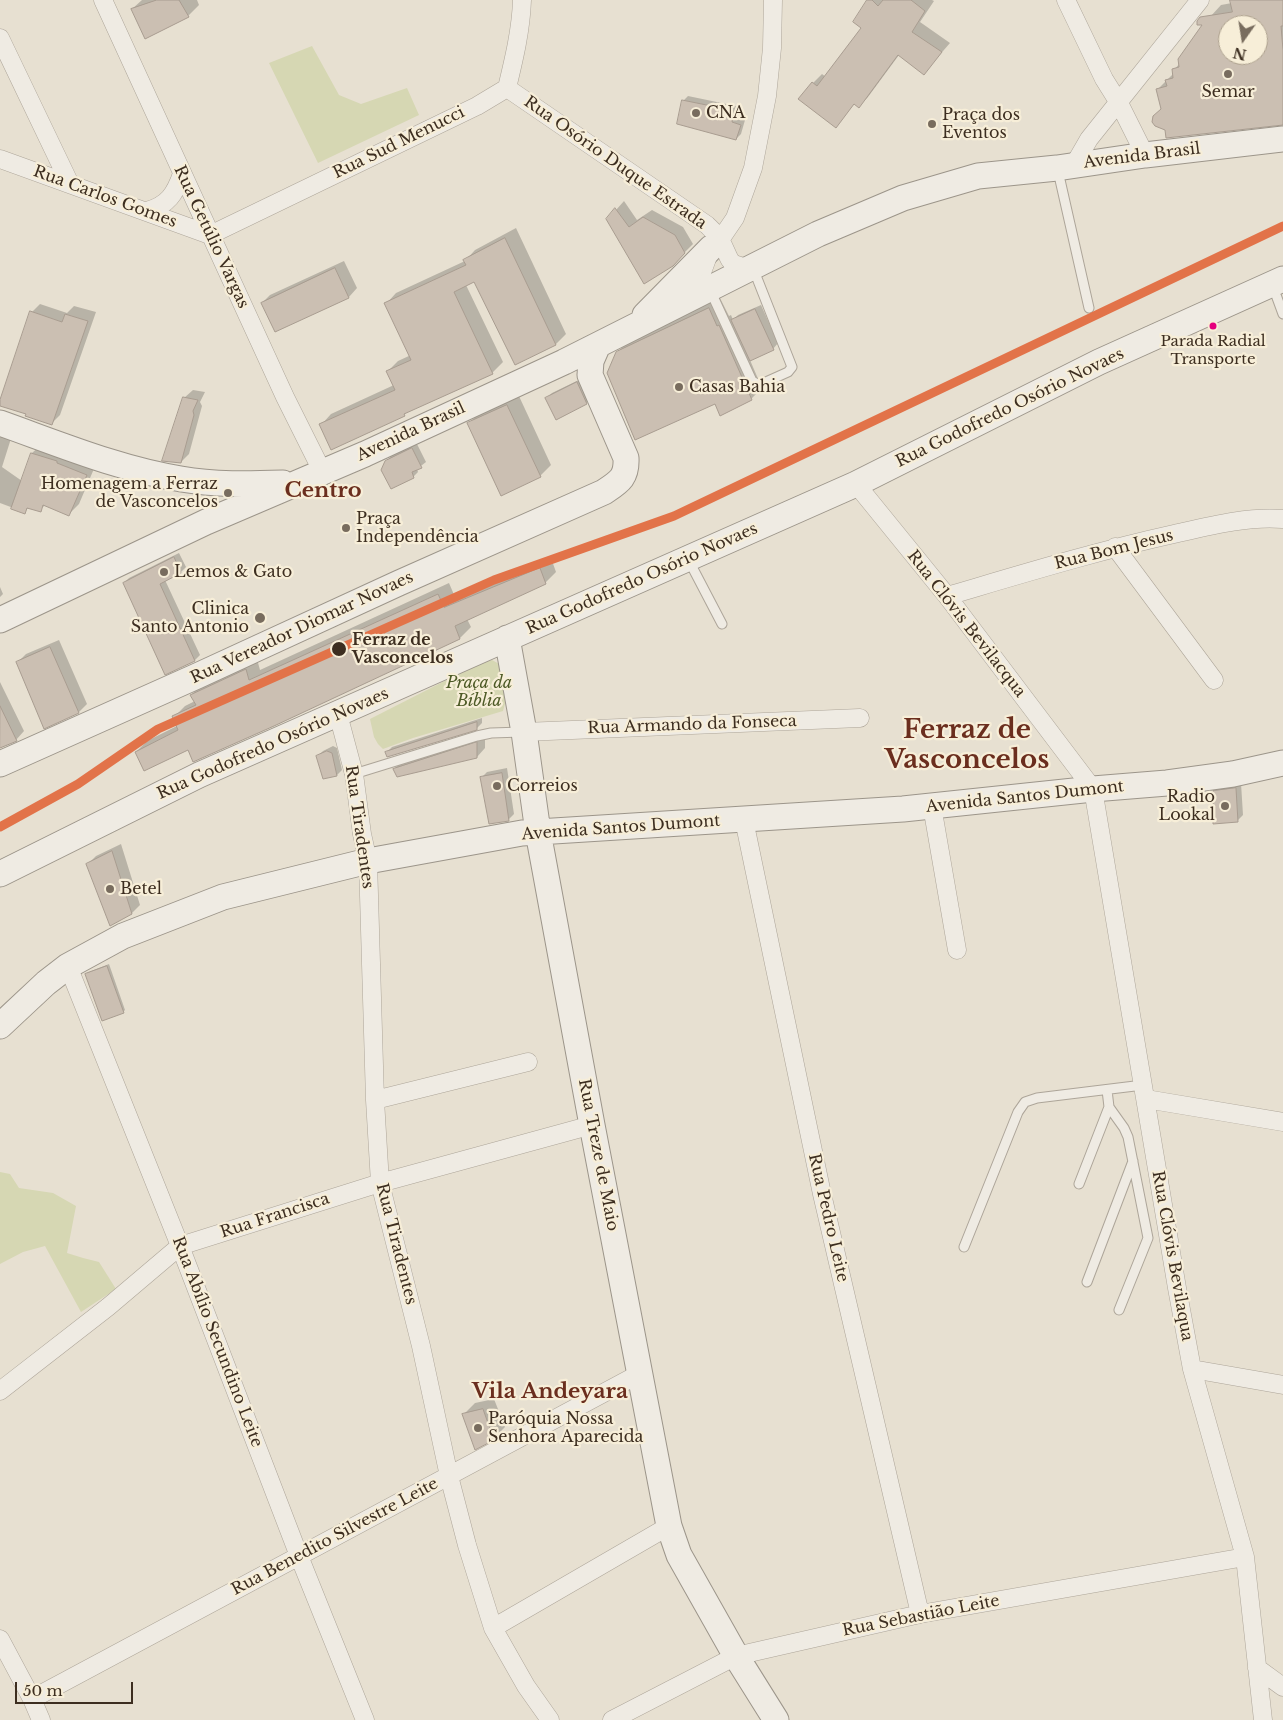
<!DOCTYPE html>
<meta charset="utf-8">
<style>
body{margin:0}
#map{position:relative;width:1283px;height:1720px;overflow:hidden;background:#e7e0d1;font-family:"Libre Baskerville",serif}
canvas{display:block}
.north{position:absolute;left:1218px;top:15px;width:50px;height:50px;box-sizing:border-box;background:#f7eed8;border:1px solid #ada18e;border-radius:50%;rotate:193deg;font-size:14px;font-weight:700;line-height:20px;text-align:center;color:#3d2e20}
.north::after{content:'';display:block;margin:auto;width:18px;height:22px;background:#786c5e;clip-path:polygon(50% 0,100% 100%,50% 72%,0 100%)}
.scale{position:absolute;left:15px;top:1682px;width:118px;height:22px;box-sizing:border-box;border:2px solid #3d2e20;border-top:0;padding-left:6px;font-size:15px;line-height:18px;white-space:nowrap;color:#3d2e20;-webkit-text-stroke:4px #f7eed8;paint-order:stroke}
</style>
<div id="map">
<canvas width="1283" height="1720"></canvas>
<div class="north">N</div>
<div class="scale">50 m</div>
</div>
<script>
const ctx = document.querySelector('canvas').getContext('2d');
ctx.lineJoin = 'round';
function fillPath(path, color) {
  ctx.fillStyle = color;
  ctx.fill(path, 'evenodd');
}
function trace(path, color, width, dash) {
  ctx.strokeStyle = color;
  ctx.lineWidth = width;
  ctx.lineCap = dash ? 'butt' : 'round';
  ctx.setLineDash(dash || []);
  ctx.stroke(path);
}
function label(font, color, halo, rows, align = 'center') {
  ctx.font = font + ' "Libre Baskerville",serif';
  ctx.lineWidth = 4.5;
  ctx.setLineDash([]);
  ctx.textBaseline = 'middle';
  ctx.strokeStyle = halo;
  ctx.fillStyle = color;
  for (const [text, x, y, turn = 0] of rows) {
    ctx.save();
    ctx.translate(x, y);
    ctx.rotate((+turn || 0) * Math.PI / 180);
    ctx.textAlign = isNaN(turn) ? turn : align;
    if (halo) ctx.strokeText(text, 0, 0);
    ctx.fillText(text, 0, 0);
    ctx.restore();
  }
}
fillPath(new Path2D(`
 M312,46L339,95L361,104L407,88L419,115L318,163L269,63Z
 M492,660L501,665L506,700L503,711L413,738L383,749L378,744L374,737L370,719L478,664Z
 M0,1172L10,1174L19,1188L53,1193L76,1206L67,1253L83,1258L99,1262L116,1289L81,1312L45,1246L23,1252L0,1264Z`), '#d6d7b3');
fillPath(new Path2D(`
 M142,0H197L199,5L188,16L132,9Z
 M868,0H932L934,1L920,22L950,43L924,73L899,55L868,97L859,106L855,103L836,126L813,83L822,74L826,77L863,28Z
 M1231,0H1283V124L1166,129L1157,90L1174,73V70L1180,63L1210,17L1221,5L1232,3ZM1228,25H1258V55H1228Z
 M688,96L736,106L738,109L736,117L745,120L741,134L736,139L683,101Z
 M624,201L637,220L652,210L683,227L693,244L672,265L608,219Z
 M516,228L566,334L556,344L516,363L475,281L466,285L503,362L492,373L409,410L404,415L332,448L321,425L331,414L394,385L388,371L398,361L411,355L386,304L396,293L465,261L475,250Z
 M344,261L357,288L349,297L275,331L262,303L270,295Z
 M720,298L729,316L731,315L733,320L738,315L761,305L778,343L773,349L750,360L762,388L751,399L715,403L617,353L628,341Z
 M40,304L67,313L74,306L96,312L60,415L52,423L28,413L0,405L32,312Z
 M583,378L592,398L586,403L546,399L552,393Z
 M193,390L205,392L200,402L202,406L189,454L181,462L184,398Z
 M518,394L551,465L540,476L469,423L480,412Z
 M0,423L14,429L2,467L22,481L32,453L43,443L96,464L79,504L68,515L45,505L40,510L29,507L24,512L0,503Z
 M417,444L426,462L417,469L418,472L413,477L386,462L391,456Z
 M179,553L186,567L181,572L165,580L200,655L195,660L165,673L124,583L129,578Z
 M551,558L556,572L545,583L467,619L471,627L460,638L274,725L189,749L136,752L147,741L177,726L174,717L185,706L195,701L191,695L202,684L257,659L260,670L449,583L455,597Z
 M0,587L3,594L0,597Z
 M59,640L87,704L79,712L45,727L18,662L26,654Z
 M0,682L24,731L16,740L0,747Z
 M482,718V723L477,728L386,753L392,747Z
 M485,735V748L477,757L394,769L402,761Z
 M333,746L337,748L342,770L337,775L324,778L318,756L323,751Z
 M507,768L514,814L508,820L482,777L487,772Z
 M1241,783L1243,815L1237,821L1214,792L1219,786Z
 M121,844L140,905L132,913L88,864L96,856Z
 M109,964L125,1010L123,1012L86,974L89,972Z
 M494,1399L505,1427L493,1439L464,1414L475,1403Z`), '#0003');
const building = new Path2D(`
 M157,0H179L189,17L145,39L131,9Z
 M867,0H872L878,6L883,0H911L925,11L912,32L942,52L924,75L898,55L859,108L854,104L836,128L798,99L812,82L817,86L861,28L853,22Z
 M1230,0H1283V26H1281L1283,50V125L1166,138L1165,130L1155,126L1152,122L1153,116L1161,109L1156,89L1167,86L1165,80L1173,78L1172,69L1179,67L1178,59L1202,25H1197V21L1200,17L1232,12ZM1228,25H1258V55H1228Z
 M682,100L731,110L734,115L732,122L741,125L736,140L677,124Z
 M615,208L629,227L643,217L675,235L685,253L673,266L644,284L606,219Z
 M505,238L556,345L515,365L474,282L454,292L493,374L404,414L405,416L331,450L319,424L395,390L386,371L411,360L384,303L466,265L463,260Z
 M335,268L349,298L275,332L261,303Z
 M709,308L717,326L719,325L752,400L720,416L715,404L635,440L607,373L616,352Z
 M755,309L774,350L750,361L731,320Z
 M30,311L62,322L65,314L88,321L52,425L25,416L26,414L0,406V400Z
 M577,382L587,404L556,420L545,398Z
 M183,397L198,400L193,411L194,415L181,463L162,461Z
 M507,405L541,477L501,496L467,423Z
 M412,448L422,468L412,472L414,478L391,489L381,470L385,461Z
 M31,453L57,461V463L87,475L69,516L43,505L41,512L27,508L25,514L11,509Z
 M174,557L181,573L160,584L195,661L165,675L123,583Z
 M540,568L546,584L455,626L460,639L274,726L193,762L188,750L144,771L135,752L178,730L172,716L196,705L190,695L246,669L249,680L438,594L444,607Z
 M50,647L79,713L44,729L16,662Z
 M0,706L17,741L0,748Z
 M477,722V730L387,757L385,752Z
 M477,742V758L397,777L393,769Z
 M327,751L332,753L337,776L323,779L316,756Z
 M502,773L509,821L489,824L480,777Z
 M1236,788L1238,822L1213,824V791Z
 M112,851L132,914L110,926L86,864Z
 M107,966L124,1013L102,1021L85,974Z
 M483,1409L494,1440L475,1450L462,1414Z`);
fillPath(building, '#cbbfb2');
trace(building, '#a89c90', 1);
const lane = new Path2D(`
 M1058,171L1089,308
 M1272,284L1283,314
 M710,290L752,381L759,385L788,372L792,367L753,268
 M688,559L722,624
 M354,774L477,736L491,733L522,732
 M1107,1090L1109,1107L1124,1128L1128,1137L1148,1238L1119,1310
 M1079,1184L1109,1107
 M964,1247L1018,1112L1025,1102L1037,1098L1143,1085
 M1087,1282L1133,1161`);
const street = new Path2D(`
 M103,0L285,397L322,471
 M1066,0L1104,79L1119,103L1145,155
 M0,38L70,184
 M507,88L707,225C711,229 717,234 720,240C733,261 724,265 753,268
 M0,159L210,235L477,106L507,88C514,59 521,30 522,0
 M1074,165L1089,139L1200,0
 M147,211C168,205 175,194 182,174
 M692,299L711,248L720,240L735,218L753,168L767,96L772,48L773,0
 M856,484L947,596L1093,789L1177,1288L1192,1369L1245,1557L1263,1720
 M1115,547L1214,680
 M947,596C1022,574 1097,551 1174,534C1209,526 1247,516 1283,519
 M338,714L354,774L362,834L368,861L375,1100L380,1183L421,1346L449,1476L467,1545L493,1628L526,1686L550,1720
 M524,732L860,718
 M932,806L957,950
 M744,820L822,1194L920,1614
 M68,966L180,1246L299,1556L365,1720
 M1146,1099L1283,1122
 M375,1100L528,1062
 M1192,1369L1283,1385
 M0,1391L108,1307L180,1246L380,1183L592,1125
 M493,1628L669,1526
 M0,1639L32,1699L41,1720
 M1257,1668L1283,1687
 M32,1699L639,1374
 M612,1720L736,1656L920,1614L1245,1557`);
const secondary = new Path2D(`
 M645,315L711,248
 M0,423C59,444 119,469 181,479C215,485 249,484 283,483
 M0,620L206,522L365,454L564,362L818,234L903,198L978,176L1057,168L1145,155L1283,139
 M507,638L524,732L538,832L592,1125L669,1526L679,1555L736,1656L776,1720
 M0,764L197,676L399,583L604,492C619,482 627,478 626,458L590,375L591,361L598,345
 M0,874L199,775L856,484L1099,362L1283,279
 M0,1026L46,983L68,966L123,936L223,897L368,861L522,833L903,809L1093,789L1167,783L1233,774L1283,763`);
trace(lane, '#ada599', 11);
trace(street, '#ada599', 19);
trace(secondary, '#9c958a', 27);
trace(lane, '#efebe3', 9);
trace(street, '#efebe3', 18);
trace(secondary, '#efebe3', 25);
trace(new Path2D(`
 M0,827L78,784L158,729L494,580L674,516L1283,226`), '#e27349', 9);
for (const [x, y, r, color] of [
 [1228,74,5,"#786c5e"],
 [696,113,5,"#786c5e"],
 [932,124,5,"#786c5e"],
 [1213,326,4.5,"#e5007d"],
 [679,387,5,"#786c5e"],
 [228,493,5,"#786c5e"],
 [346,528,5,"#786c5e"],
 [164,572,5,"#786c5e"],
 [260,618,6,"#786c5e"],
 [339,649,8,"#3d2e20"],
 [497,786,5,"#786c5e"],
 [1225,806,5,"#786c5e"],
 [110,889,5,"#786c5e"],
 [478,1428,5,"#786c5e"]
]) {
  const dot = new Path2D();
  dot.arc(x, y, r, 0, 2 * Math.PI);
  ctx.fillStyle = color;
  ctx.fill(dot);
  trace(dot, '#f7eed8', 2);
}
label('15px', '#3d2e20', '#f7eed8', [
 ["Parada Radial",1213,342],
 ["Transporte",1213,360]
]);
label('16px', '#3d2e20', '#f7eed8', [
 ["Semar",1228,92,"center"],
 ["CNA",706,113],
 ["Praça dos",942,115],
 ["Eventos",942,133],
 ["Casas Bahia",689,387],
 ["Homenagem a Ferraz",218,484,"right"],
 ["de Vasconcelos",218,502,"right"],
 ["Praça",356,519],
 ["Independência",356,537],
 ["Lemos & Gato",174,572],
 ["Clinica",249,609,"right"],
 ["Santo Antonio",249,627,"right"],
 ["Correios",507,786],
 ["Radio",1215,797,"right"],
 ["Lookal",1215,815,"right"],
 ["Betel",120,889],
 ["Paróquia Nossa",488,1419],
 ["Senhora Aparecida",488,1437]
], 'left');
label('16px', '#3d2e20', '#f7eed8', [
 ["Rua Sud Menucci",399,143,-26],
 ["Avenida Brasil",1142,156,-7],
 ["Rua Osório Duque Estrada",615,163,35],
 ["Rua Carlos Gomes",105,197,20],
 ["Rua Getúlio Vargas",211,237,65],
 ["Rua Godofredo Osório Novaes",1010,408,-26],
 ["Avenida Brasil",411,432,-25],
 ["Rua Bom Jesus",1114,550,-14],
 ["Rua Godofredo Osório Novaes",642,579,-24],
 ["Rua Clóvis Bevilacqua",966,624,52],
 ["Rua Vereador Diomar Novaes",302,628,-25],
 ["Rua Armando da Fonseca",692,725,-2],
 ["Rua Godofredo Osório Novaes",273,744,-24],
 ["Avenida Santos Dumont",1025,797,-6],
 ["Rua Tiradentes",359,827,82],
 ["Avenida Santos Dumont",621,828,-4],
 ["Rua Treze de Maio",598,1155,79],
 ["Rua Francisca",275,1216,-18],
 ["Rua Pedro Leite",828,1218,77],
 ["Rua Tiradentes",396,1244,76],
 ["Rua Clóvis Bevilaqua",1172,1256,80],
 ["Rua Abílio Secundino Leite",217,1342,69],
 ["Rua Benedito Silvestre Leite",335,1537,-28],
 ["Rua Sebastião Leite",921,1616,-11]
]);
label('bold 16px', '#3d2e20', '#f7eed8', [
 ["Ferraz de",352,640],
 ["Vasconcelos",352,658]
], 'left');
label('italic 16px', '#4d5a26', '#f7eed8', [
 ["Praça da",479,683],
 ["Bíblia",479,701]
]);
label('bold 21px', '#6b2e1e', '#f7eed8', [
 ["Centro",323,491],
 ["Vila Andeyara",550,1392]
]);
label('bold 26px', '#6b2e1e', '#f7eed8', [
 ["Ferraz de",967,731],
 ["Vasconcelos",967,761]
]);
</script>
